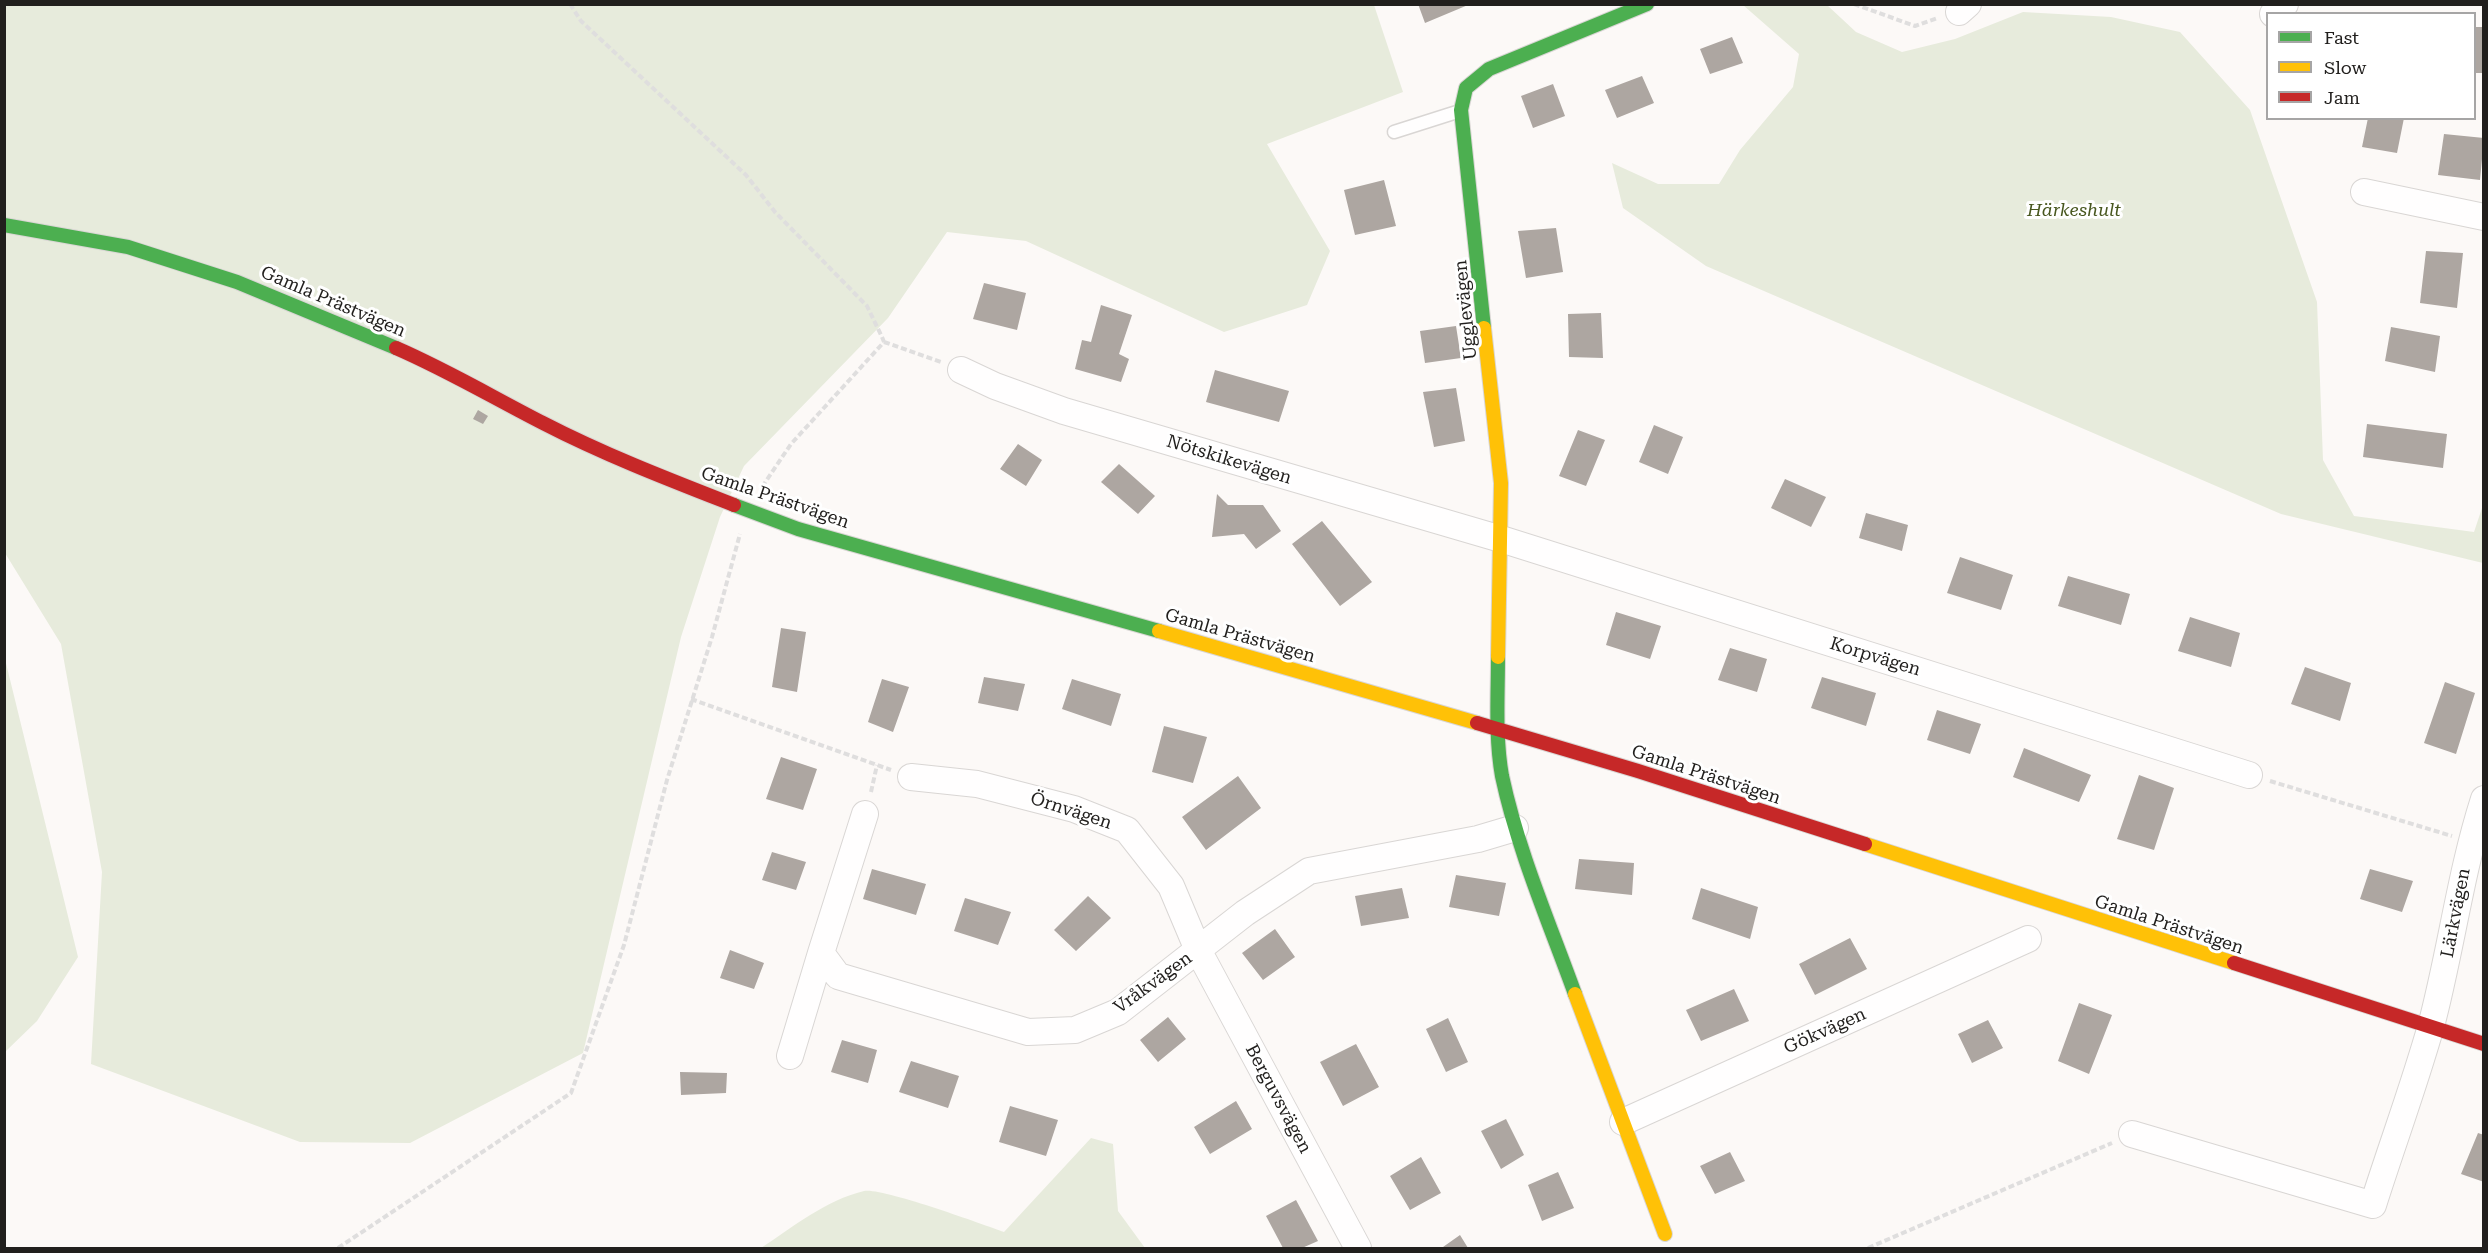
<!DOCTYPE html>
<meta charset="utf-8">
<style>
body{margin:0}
#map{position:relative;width:2488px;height:1253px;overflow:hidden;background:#fcf9f7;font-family:"Roboto Serif",serif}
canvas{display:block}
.frame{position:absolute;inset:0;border:6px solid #211f1d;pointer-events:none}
.legend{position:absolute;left:2266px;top:12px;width:210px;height:108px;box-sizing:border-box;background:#fff;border:2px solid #a6a5a5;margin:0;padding:8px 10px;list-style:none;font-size:18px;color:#211f1d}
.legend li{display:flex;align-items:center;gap:12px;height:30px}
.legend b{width:30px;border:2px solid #a6a5a5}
</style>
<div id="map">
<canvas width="2488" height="1253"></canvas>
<div class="frame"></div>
<ul class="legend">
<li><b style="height:8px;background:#4caf50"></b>Fast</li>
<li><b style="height:8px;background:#ffc107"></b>Slow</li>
<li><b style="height:8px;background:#c62828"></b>Jam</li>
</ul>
</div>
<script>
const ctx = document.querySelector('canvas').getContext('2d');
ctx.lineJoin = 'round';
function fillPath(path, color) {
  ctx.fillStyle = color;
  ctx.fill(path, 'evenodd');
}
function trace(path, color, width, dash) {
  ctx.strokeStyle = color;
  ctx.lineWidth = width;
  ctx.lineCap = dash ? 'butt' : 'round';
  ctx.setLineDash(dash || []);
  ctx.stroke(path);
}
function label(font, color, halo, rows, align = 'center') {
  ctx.font = font + ' "Roboto Serif",serif';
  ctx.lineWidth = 6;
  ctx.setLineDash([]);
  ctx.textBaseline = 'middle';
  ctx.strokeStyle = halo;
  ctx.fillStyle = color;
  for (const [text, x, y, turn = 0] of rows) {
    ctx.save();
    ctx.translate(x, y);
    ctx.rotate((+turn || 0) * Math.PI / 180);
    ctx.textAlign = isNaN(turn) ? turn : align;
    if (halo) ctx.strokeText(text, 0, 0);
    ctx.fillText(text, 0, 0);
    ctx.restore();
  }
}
fillPath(new Path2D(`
 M5,5H1374L1403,92L1267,144L1330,251L1307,305L1224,332L1026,241L947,232L888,318L744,466L720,517L681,637L583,1053L410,1143L300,1142L91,1064L102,872L61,644L5,553Z
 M1743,5H1827L1856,32L1902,52L1955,39L2023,12L2111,17L2180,32L2250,110L2317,302L2323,460L2354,516L2474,532L2483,505V563L2281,514L1706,266L1623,208L1612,163L1658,184H1719L1740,150L1793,87L1799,54Z
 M4,655L78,957L37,1021L5,1052Z
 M1091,1138L1113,1144L1118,1211L1145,1248H761C793,1227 826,1200 864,1191C881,1187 982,1224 1004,1232Z`), '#e7ebdc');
fillPath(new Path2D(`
 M1418,4H1468V5L1425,23Z
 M2474,27H2484V73H2474Z
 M1732,37L1743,63L1710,74L1700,49Z
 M1642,76L1654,103L1617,118L1605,90Z
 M1553,84L1565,116L1533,128L1521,96Z
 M2368,118H2404L2397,153L2362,147Z
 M2444,134L2484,138L2480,180L2438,175Z
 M1384,180L1396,226L1355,235L1344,190Z
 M1556,228L1563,272L1526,278L1518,231Z
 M2426,251L2463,253L2457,308L2420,303Z
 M984,283L1026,293L1017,330L973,319Z
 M1101,305L1132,315L1119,354L1129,359L1121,382L1075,369L1082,340L1091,342Z
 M1601,313L1603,358L1569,357L1568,314Z
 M1456,326L1461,358L1425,363L1420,331Z
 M2391,327L2440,336L2435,372L2385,361Z
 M1215,370L1289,391L1279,422L1206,402Z
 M1456,388L1465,441L1434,447L1423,392Z
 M478,410L488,416L483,424L473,419Z
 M2367,424L2447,434L2443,468L2363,457Z
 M1654,425L1683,437L1668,474L1639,462Z
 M1578,430L1605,440L1586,486L1559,476Z
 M1018,444L1042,460L1026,486L1000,469Z
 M1119,464L1155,496L1138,514L1101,482Z
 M1785,479L1826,497L1811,527L1771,508Z
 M1217,494L1228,505H1263L1281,531L1256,549L1244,534L1212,537Z
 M1866,513L1908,525L1902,551L1859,538Z
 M1322,521L1372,582L1340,606L1292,544Z
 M1960,557L2013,575L2001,610L1947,593Z
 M2068,576L2130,594L2121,625L2058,606Z
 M1616,612L1661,626L1650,659L1606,645Z
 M2190,617L2240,633L2231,667L2178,651Z
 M781,628L806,632L797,692L772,687Z
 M1730,648L1767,659L1757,692L1718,680Z
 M2305,667L2351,683L2340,721L2291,704Z
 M984,677L1025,684L1018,711L978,703Z
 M1822,677L1876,693L1866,726L1811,708Z
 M882,679L909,687L893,732L868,722Z
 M1072,679L1121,694L1111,726L1062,709Z
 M2445,682L2475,693L2456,754L2424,743Z
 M1937,710L1981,724L1970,754L1927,740Z
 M1164,726L1207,737L1193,783L1152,772Z
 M2024,748L2091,775L2079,802L2013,777Z
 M781,757L817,769L803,810L766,799Z
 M2139,775L2174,788L2154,850L2117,839Z
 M1238,776L1261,808L1206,850L1182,817Z
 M772,852L806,862L796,890L762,880Z
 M1579,859L1634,863L1632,895L1575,889Z
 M872,869L926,884L916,915L863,899Z
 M2370,869L2413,881L2402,912L2360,899Z
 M1456,875L1506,883L1499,916L1449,907Z
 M1402,888L1409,918L1361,926L1355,896Z
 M1701,888L1758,907L1750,939L1692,919Z
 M1088,896L1111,918L1076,951L1054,930Z
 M965,898L1011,912L998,945L954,931Z
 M1275,929L1295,957L1263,980L1242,953Z
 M1850,938L1867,969L1815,995L1799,964Z
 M730,950L764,963L754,989L720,978Z
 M1734,989L1749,1021L1701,1041L1686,1010Z
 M2079,1003L2112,1015L2089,1074L2058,1061Z
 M1168,1017L1186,1039L1158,1062L1140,1040Z
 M1448,1018L1468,1062L1446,1072L1426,1029Z
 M1988,1020L2003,1048L1972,1063L1958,1034Z
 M842,1040L877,1050L868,1083L831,1072Z
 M1356,1044L1379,1087L1343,1106L1320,1062Z
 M911,1061L959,1076L948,1108L899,1092Z
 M680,1072L727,1073L726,1093L681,1095Z
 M1236,1101L1252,1129L1210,1154L1194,1127Z
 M1010,1106L1058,1120L1046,1156L999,1142Z
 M1506,1119L1524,1155L1501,1169L1481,1131Z
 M2478,1133L2484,1135V1182L2461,1174Z
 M1730,1152L1745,1181L1715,1194L1700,1166Z
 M1421,1157L1441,1193L1410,1210L1390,1176Z
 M1558,1172L1574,1208L1542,1221L1528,1185Z
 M1296,1200L1318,1241L1302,1248H1283L1266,1216Z
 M1460,1235L1468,1248H1444L1443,1247Z`), '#ada6a1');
const lane = new Path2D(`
 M1394,132L1460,111`);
const street = new Path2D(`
 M1959,12L1968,4
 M2273,14L2285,4
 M2364,192L2484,217
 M961,370L995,386L1064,411L1501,539L2249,775
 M911,777L977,784L1074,809L1127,830L1171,886L1198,950L1358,1248
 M865,814L821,953L838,976L1028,1032L1075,1030L1118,1012L1245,913L1309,871L1478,839L1515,828
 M790,1056L821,953
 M1623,1122L2028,939
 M2132,1134L2373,1205C2392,1145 2414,1086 2431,1026C2451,951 2460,874 2484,799`);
const fast = new Path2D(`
 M4,225L128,247L237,282L396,348
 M1484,328L1461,110L1466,88L1489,69L1647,4
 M734,505L798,529L1159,631
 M1498,657C1498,696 1495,737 1502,776C1518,851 1549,922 1575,994`);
const slow = new Path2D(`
 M1484,328L1501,483L1498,657
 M1159,631L1477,723
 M1865,844L2234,963
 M1575,994L1665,1234`);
const jam = new Path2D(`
 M396,348C447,370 494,398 543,423C605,455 670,480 734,505
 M1477,723L1638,771L1865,844
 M2234,963L2484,1044`);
trace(lane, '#d9d6d4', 15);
trace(street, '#d9d6d4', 28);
trace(fast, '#d9d6d4', 16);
trace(slow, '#d9d6d4', 16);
trace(jam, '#d9d6d4', 16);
trace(new Path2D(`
 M570,4L581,21L746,175L775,212L867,306L882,337L884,342L791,444L762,487
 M1854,4L1915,26L1938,18
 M884,342L941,362
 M691,699L891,770
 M2270,781L2452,836
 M871,792L877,765
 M338,1248L571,1093L624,945L667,780L712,637L740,534
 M1868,1248L2112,1143`), '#dfdede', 4, [6, 3]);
trace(lane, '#fffefe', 12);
trace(street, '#fffefe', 26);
trace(fast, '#4caf50', 14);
trace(slow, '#ffc107', 14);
trace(jam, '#c62828', 14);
label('italic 18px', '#48571f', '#fff', [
 ["Härkeshult",2074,211]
]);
label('18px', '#211f1d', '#fff', [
 ["Gamla Prästvägen",333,302,23],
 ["Ugglevägen",1466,310,-96],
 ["Nötskikevägen",1229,460,17],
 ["Gamla Prästvägen",775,498,19],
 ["Gamla Prästvägen",1240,636,16],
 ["Korpvägen",1875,657,17],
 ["Gamla Prästvägen",1706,775,18],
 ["Örnvägen",1071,811,18],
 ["Lärkvägen",2456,913,-79],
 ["Gamla Prästvägen",2169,925,18],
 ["Vråkvägen",1153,983,-36],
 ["Gökvägen",1825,1031,-24],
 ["Berguvsvägen",1278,1099,62]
]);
</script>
